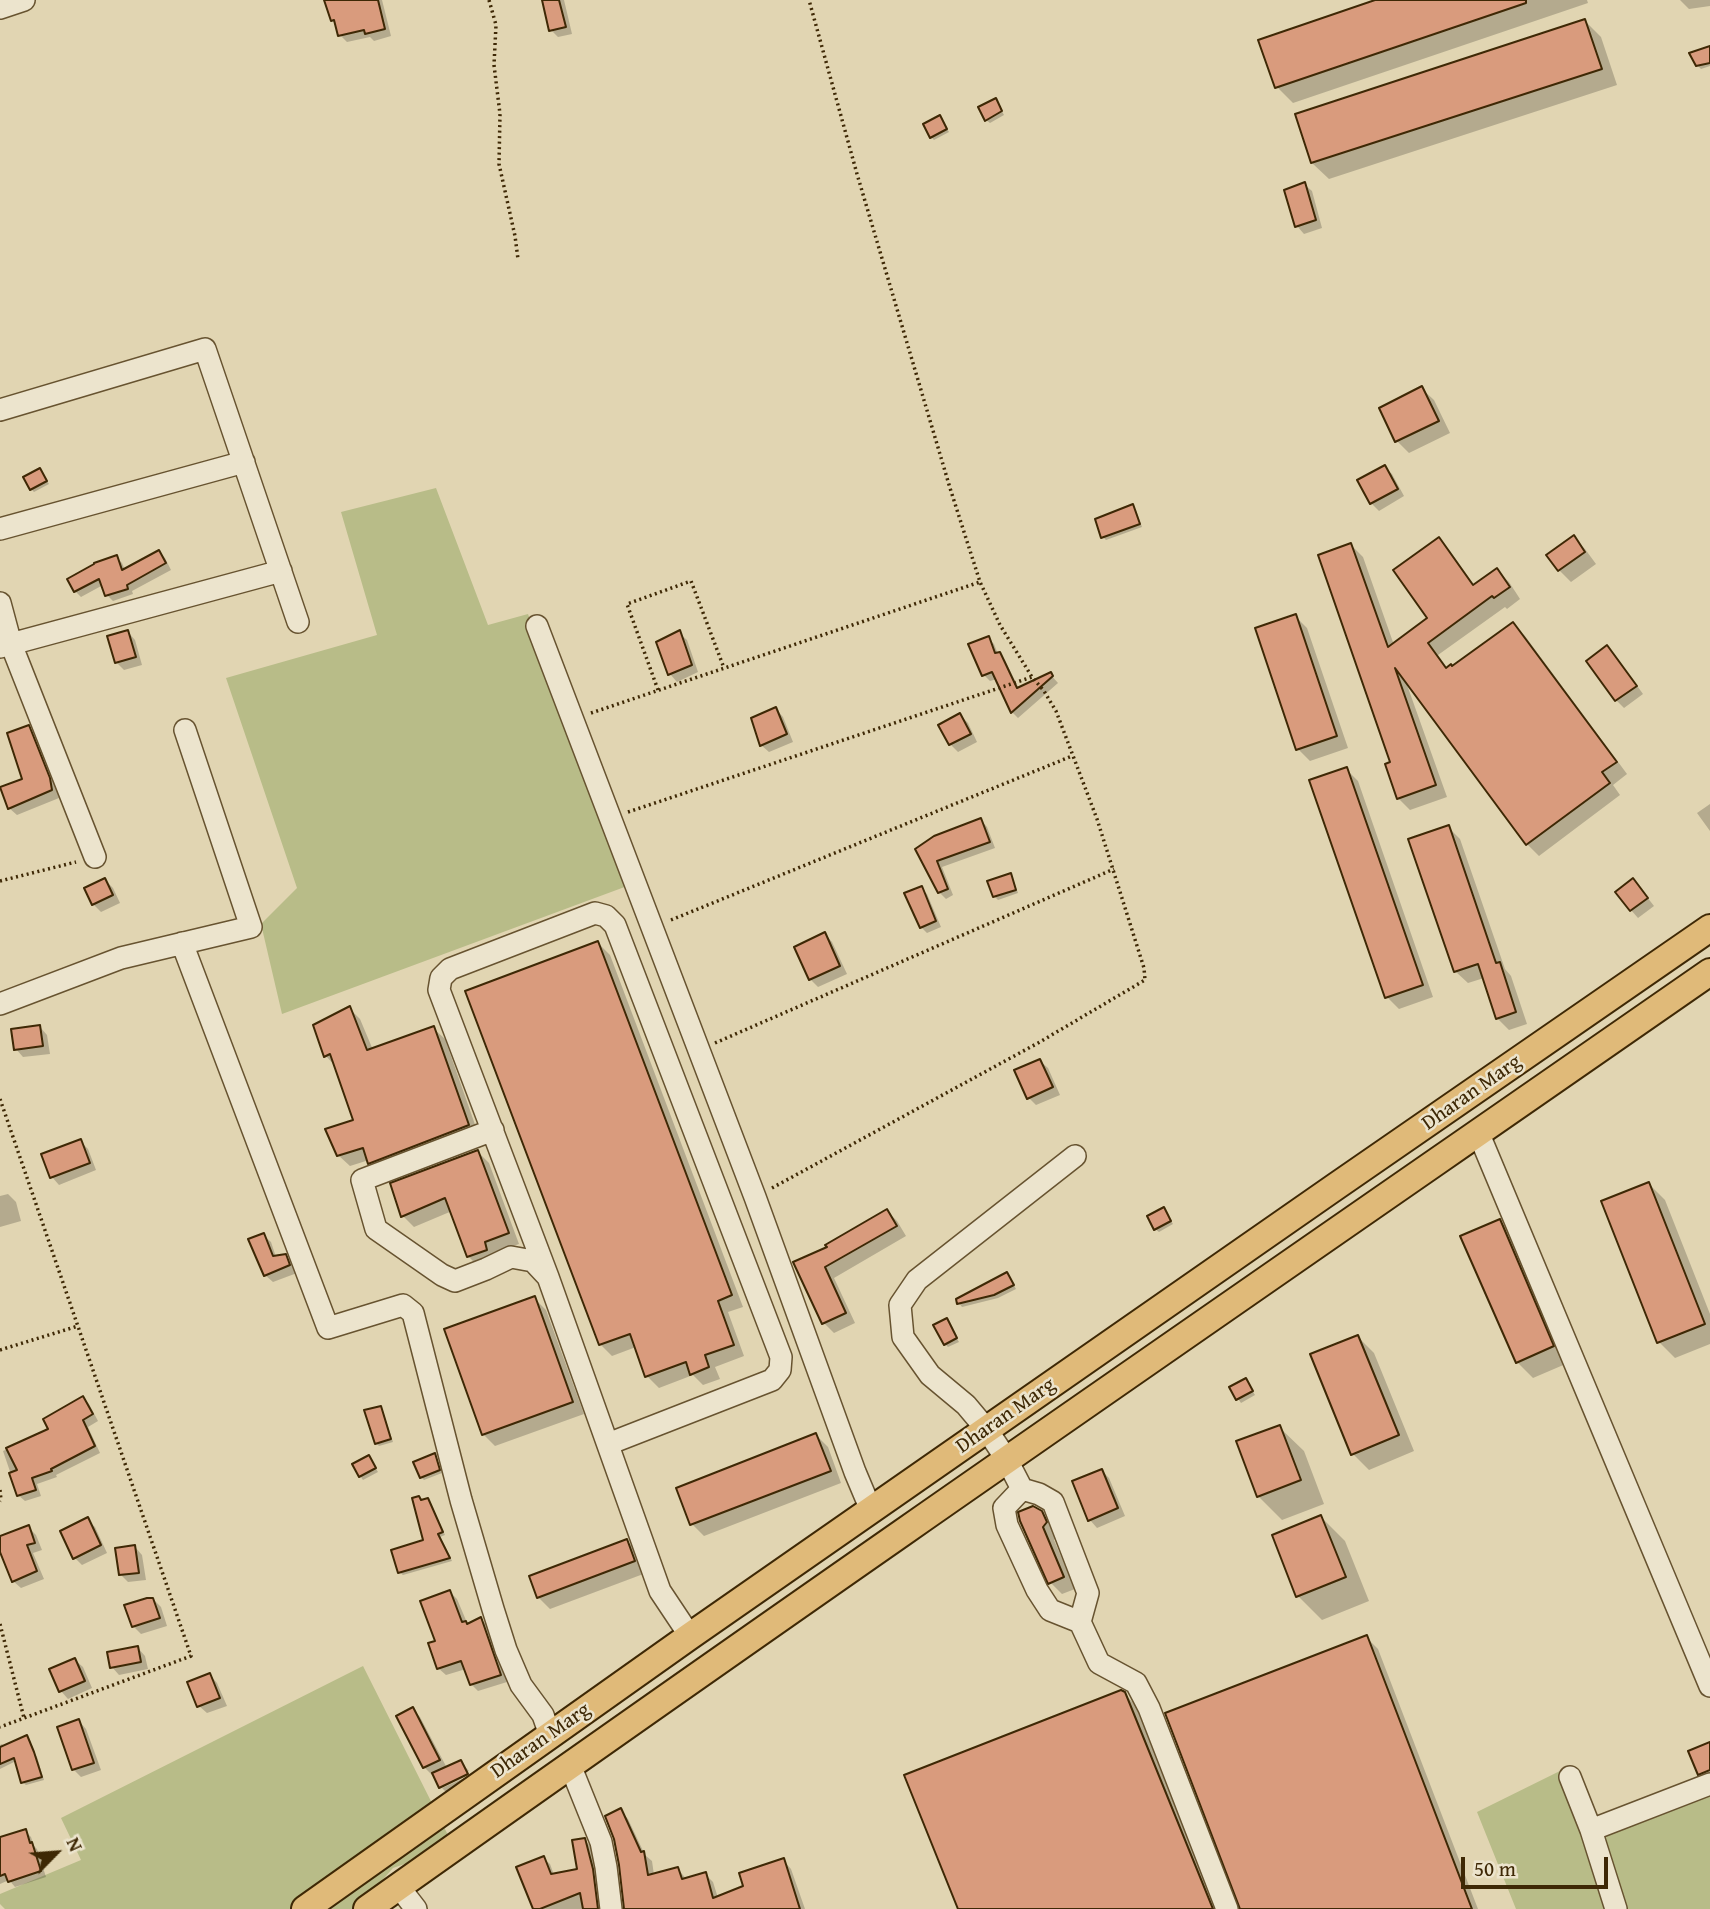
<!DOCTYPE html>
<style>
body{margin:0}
#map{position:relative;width:1710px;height:1909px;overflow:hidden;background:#e1d5b2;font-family:"Gentium Book Plus",serif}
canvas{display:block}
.north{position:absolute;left:21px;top:1818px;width:70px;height:70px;-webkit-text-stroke:5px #ece4cd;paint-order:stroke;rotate:65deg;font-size:19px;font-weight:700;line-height:28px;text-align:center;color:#3e2805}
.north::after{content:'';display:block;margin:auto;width:24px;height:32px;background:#3e2805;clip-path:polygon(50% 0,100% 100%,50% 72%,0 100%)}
.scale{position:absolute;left:1461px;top:1857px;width:147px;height:32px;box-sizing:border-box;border:4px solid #3e2805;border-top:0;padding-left:9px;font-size:21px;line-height:24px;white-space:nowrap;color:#3e2805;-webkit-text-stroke:5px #ece4cd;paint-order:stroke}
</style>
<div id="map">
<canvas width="1710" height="1909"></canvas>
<div class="north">N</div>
<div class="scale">50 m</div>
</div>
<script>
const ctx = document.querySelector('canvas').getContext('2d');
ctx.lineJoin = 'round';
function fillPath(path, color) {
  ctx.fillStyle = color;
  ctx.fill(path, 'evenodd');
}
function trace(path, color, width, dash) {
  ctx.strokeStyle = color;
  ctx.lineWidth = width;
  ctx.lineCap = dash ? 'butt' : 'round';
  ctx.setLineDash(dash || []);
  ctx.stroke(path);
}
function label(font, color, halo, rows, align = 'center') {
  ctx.font = font + ' "Gentium Book Plus",serif';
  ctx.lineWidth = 5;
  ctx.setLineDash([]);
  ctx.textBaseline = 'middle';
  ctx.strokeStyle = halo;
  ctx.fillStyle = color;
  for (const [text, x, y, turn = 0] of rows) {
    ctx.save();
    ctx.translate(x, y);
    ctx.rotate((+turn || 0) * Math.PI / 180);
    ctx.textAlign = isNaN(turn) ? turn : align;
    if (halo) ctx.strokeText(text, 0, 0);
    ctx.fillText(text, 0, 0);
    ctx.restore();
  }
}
fillPath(new Path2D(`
 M436,488L488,625L528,614L630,885L282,1014L261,924L297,888L226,678L377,635L341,512Z
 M363,1666L454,1847L393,1868L357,1909H5L0,1904V1894L81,1860L61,1818Z
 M1570,1766L1591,1830L1710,1784V1909H1516L1477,1812Z`), '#b8bc88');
fillPath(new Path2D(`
 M326,0H382L391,36L374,41L370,37L347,42L340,35L337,24L333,20Z
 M544,0H564L572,34L558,37L551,30Z
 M1380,0H1587L1588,3L1293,103L1277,87Z
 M1680,0H1710V6L1689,9Z
 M1585,21L1601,37L1617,85L1329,179L1312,163Z
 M1710,48V66L1701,69L1697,65Z
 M998,104L1004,115L990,123L986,120Z
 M940,117L949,132L934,140L931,137Z
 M1304,184L1312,191L1322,228L1304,234L1297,226Z
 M1422,389L1434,400L1450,433L1409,453L1397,441L1381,409Z
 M1384,467L1392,474L1404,496L1379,511L1371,503Z
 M40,470L49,484L34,492L31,489Z
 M1133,506L1136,510L1142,527L1106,540L1103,537Z
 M1573,537L1585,549L1596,564L1571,582L1559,570Z
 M1438,539L1450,551L1475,586L1497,571L1509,582L1520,599L1507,609L1505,607L1438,655L1448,669L1513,624L1525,636L1627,774L1613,785L1620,795L1539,856L1527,844L1406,682L1447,797L1410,810L1398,798L1351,545L1363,557L1394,645L1430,618Z
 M159,552L165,558L171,570L132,591L133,594L113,601L107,595L103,585L81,597L75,591L116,557L122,563L125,570Z
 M1295,616L1307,628L1348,748L1310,761L1298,749Z
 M128,632L135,640L142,665L124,670L116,662Z
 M679,633L687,640L698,672L677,682L670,674Z
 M988,638L994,644L998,654L1005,660L1019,689L1050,674L1058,683L1018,718L1012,712L997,679L990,681L984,675Z
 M1607,648L1615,655L1643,694L1624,708L1616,700L1588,662Z
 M776,709L783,717L793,742L769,752L761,745Z
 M960,715L968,723L977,742L958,752L950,744Z
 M29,727L36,735L57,788L59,798L17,815L9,808L25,781Z
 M1346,769L1358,781L1433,997L1399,1009L1387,997Z
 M1710,804V831L1697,813Z
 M981,820L987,827L995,848L942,867L953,895L946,899L939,892L917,850Z
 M1448,827L1460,839L1505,969L1511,976L1527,1024L1509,1030L1497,1018L1484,978L1468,983L1456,972L1411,840Z
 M1010,875L1013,879L1018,893L998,900L994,896Z
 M105,880L113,888L120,903L101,912L93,904Z
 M921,888L927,894L941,927L927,933L921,927Z
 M1640,888L1654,906L1638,918L1631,910Z
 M825,934L832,942L847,974L818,987L810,979Z
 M598,943L610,955L743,1307L728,1312L744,1356L715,1367L720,1379L703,1385L693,1375L659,1388L647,1376L636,1347L612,1356L600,1344Z
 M349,1008L360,1019L373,1050L433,1028L445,1039L479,1136L381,1174L369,1160L350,1166L338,1155L355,1121L335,1066L326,1056Z
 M40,1027L47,1035L50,1054L23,1057L16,1049Z
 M1040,1061L1048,1068L1060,1095L1036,1105L1029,1098Z
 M80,1141L88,1149L96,1170L59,1185L52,1177Z
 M478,1152L489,1163L519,1244L494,1253L479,1267L468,1256L452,1211L414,1227L403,1216Z
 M1649,1184L1665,1200L1710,1314V1344L1675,1358L1659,1342Z
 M8,1194L16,1202L21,1221L0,1227V1196Z
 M1164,1209L1173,1224L1159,1232L1155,1229Z
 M887,1211L897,1221L906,1236L834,1278L855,1323L834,1333L824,1323L796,1263L829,1248Z
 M1500,1221L1516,1237L1568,1363L1533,1378L1517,1362Z
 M263,1235L271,1242L276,1257L285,1255L293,1263L297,1273L273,1282L265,1275Z
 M1010,1278L1016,1289L998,1298L962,1307L959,1303Z
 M534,1298L546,1310L584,1414L495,1446L483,1434Z
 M946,1320L959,1342L948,1347L945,1344Z
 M1358,1337L1374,1353L1414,1451L1369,1470L1353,1454Z
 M1246,1380L1255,1395L1241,1403L1231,1388Z
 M83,1398L89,1404L98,1421L88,1427L100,1453L56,1475L57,1477L37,1484L41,1496L25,1501L18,1495L3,1451L50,1430Z
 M380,1408L383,1411L393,1442L379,1446L376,1443Z
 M1279,1427L1304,1451L1324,1504L1282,1520L1258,1496Z
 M816,1435L828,1447L841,1483L704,1536L692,1524Z
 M434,1455L437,1458L442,1473L424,1480L421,1477Z
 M369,1457L378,1472L363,1480L360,1476Z
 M1102,1471L1109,1478L1125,1516L1097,1528L1090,1520Z
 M428,1500L431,1504L445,1535L440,1537L452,1561L403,1575L399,1572L425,1542L422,1502Z
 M1041,1512L1054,1525L1058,1535L1054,1540L1075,1589L1062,1594L1050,1582L1020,1514Z
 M1321,1517L1345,1541L1369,1601L1322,1620L1298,1596Z
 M87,1520L95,1527L107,1553L82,1565L75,1558Z
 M28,1527L36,1535L42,1550L33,1553L44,1579L21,1588L13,1581L0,1543V1537Z
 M627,1541L639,1552L646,1573L550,1609L538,1597Z
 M135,1547L142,1555L146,1580L128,1582L120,1574Z
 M450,1592L457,1599L468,1625L481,1619L488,1626L507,1682L478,1691L471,1684L466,1669L446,1675L438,1668L437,1642Z
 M153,1599L161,1607L167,1626L141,1634L133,1626Z
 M1366,1637L1378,1649L1478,1909H1242Z
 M138,1648L145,1656L148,1669L119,1675L112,1667Z
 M75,1660L83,1667L92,1688L68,1699L61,1691Z
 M210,1675L217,1683L227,1706L207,1713L199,1706Z
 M1124,1693L1136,1706L1219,1909H960Z
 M413,1709L420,1717L447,1768L461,1762L469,1771L441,1785V1787L434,1774L432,1775L424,1767Z
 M79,1721L86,1729L101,1770L81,1777L74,1770L59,1728Z
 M26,1737L37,1757L44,1780L26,1785L22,1782L16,1761L0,1769V1745L2,1744L5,1747Z
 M1710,1744V1780L1707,1781L1699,1774Z
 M471,1775L474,1782L448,1794L442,1788Z
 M620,1810L628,1819L645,1855L652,1861L654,1875L678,1869L687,1880L705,1874L713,1882L718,1898L746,1887L783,1860L791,1869L805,1909H626Z
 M25,1831L31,1837L34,1846L37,1849L46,1877L15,1887L9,1880L0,1884V1839Z
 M584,1840L591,1846L599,1877L603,1909H536L543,1858L550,1864L554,1875L579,1870Z`), '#0003');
const building = new Path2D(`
 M324,0H378L385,29L365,34L364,30L338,36L334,20L331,21Z
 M542,0H559L566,27L549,31Z
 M1375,0H1526V3L1275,88L1258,40Z
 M1585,19L1602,69L1311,163L1295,114Z
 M1710,46V63L1696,66L1689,53Z
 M996,98L1002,111L985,121L978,107Z
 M940,115L947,129L930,138L923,124Z
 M1305,182L1316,220L1295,227L1284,190Z
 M1422,386L1439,421L1395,442L1379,408Z
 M1385,465L1398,489L1370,504L1357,480Z
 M40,468L47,481L30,490L23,477Z
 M1133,504L1140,524L1101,538L1095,519Z
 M1574,535L1585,552L1558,571L1546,555Z
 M1439,537L1473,585L1497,568L1510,587L1494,598L1492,596L1428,643L1446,668L1451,664L1452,666L1513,622L1617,762L1602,772L1610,783L1526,845L1395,668L1436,785L1397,799L1385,764L1390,762L1318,555L1351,543L1388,647L1427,618L1393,570Z
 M159,550L166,563L127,585L128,589L105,596L99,579L74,592L67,579L94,564V563L117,555L122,570Z
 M1296,614L1337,736L1296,750L1255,628Z
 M128,630L136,657L115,663L107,636Z
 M680,630L692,665L668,675L656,642Z
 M989,636L995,653L1000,652L1017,688L1051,672L1053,676L1011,713L992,672L982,676L968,644Z
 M1607,645L1637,686L1615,701L1586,661Z
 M776,707L787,734L760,746L751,718Z
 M960,713L971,734L949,745L938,725Z
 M29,725L50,778L52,790L8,809L0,787L22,779L7,733Z
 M1347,767L1423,985L1385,998L1309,780Z
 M981,818L990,842L937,861L948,889L938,893L915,849L934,836Z
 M1449,825L1496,963L1500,962L1516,1012L1496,1019L1478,964L1454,972L1408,839Z
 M1011,873L1016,890L993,897L987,881Z
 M105,878L113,895L92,905L84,888Z
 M1633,878L1648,898L1630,911L1615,892Z
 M922,886L936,921L920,928L904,893Z
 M825,932L840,966L809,980L794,947Z
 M598,941L732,1295L718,1301L734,1345L705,1355L709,1367L690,1375L686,1362L645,1377L630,1334L599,1345L465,991Z
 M350,1006L367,1050L434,1026L469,1125L368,1164L363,1148L337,1156L325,1129L353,1120L330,1054L324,1057L313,1025Z
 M40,1025L43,1046L14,1050L11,1029Z
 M1040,1059L1053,1087L1027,1099L1014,1070Z
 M81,1139L90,1163L50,1178L41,1154Z
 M478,1150L509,1233L485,1242L487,1250L467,1257L445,1198L401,1217L390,1183Z
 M1649,1182L1705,1324L1657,1343L1601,1201Z
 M1164,1207L1171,1221L1154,1230L1147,1216Z
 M887,1209L897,1226L825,1267L846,1313L822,1324L793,1262L827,1247L825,1245Z
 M1500,1219L1554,1346L1516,1363L1460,1236Z
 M264,1233L273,1256L286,1254L290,1265L264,1276L248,1239Z
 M1007,1272L1014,1285L994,1295L957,1304L956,1299Z
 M535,1296L573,1402L482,1435L444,1329Z
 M947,1318L957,1338L944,1345L933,1325Z
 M1358,1335L1399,1435L1351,1455L1310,1354Z
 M1246,1378L1253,1391L1236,1400L1229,1387Z
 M83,1396L93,1414L83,1420L95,1446L51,1469L52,1471L32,1478L36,1490L17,1496L9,1473L17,1470L6,1448L48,1429L43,1419Z
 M381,1406L391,1439L375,1444L364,1410Z
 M1280,1425L1301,1480L1257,1497L1236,1441Z
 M816,1433L831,1471L690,1525L676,1488Z
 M435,1453L440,1470L420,1478L413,1462Z
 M369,1455L376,1468L359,1477L352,1464Z
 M1102,1469L1118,1508L1088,1521L1072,1481Z
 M419,1496L421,1500L428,1498L443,1532L438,1534L450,1558L398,1573L391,1550L423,1540L412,1498Z
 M1033,1506L1042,1511L1047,1522L1043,1527L1064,1577L1048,1584L1020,1521L1018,1512Z
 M1321,1515L1346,1577L1296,1597L1272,1535Z
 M88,1517L101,1545L73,1559L60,1531Z
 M29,1525L35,1543L27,1545L37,1571L12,1582L0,1552V1536Z
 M627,1539L635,1561L537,1598L529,1576Z
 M135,1545L139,1573L119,1575L115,1548Z
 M450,1590L462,1622L466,1621L467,1624L481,1617L501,1675L470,1685L461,1661L437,1669L428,1643L435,1641L420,1601Z
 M147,1598H153L160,1618L132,1627L124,1605Z
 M1367,1635L1472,1909H1240L1165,1713Z
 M138,1646L141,1662L110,1668L107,1652Z
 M75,1658L85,1681L59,1692L49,1669Z
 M210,1673L220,1698L197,1707L187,1682Z
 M1121,1690L1125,1692L1213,1909H958L904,1775Z
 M413,1707L440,1760L423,1768L396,1716Z
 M79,1719L94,1763L72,1770L57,1727Z
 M27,1735L34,1752L42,1777L21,1783L14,1758L0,1764V1747Z
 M1710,1742V1770L1698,1775L1688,1751Z
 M461,1760L468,1774L439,1788L432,1773Z
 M621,1808L641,1852L644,1851L648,1875L678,1867L682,1879L706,1872L713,1898L743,1886L739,1873L784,1858L800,1909H624L619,1865L614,1839L605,1816Z
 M26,1829L30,1843L32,1842L41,1871L8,1882L5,1874L0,1876V1837Z
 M585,1838L593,1869L598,1909H583L580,1893L540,1909H533L516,1867L544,1856L551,1874L577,1869L572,1840Z`);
fillPath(building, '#d99b7d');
trace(building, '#3e2805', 2);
const minor = new Path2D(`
 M0,8L24,0
 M0,410L205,349L298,622
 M0,529L244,462
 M0,603L11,644L95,857
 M537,626L755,1197L855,1472L871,1510
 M0,647L281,571
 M182,943L328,1328L403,1305L413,1313L461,1500L493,1609L506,1650L521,1685L543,1715L550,1735
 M0,1004L121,958L251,927L185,730
 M493,1130L362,1180L376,1229L442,1275L455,1281L486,1269L511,1257L533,1261L548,1277L660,1591L690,1636
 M1478,1132L1710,1686
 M1075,1156L917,1280L900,1305L903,1337L930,1375L966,1405L987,1430L1007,1460L1022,1489L1039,1494L1053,1502L1088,1593L1080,1622
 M548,1277L439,990L441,978L450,969L595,913L606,916L615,925L781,1357L780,1370L772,1380L608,1444
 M1022,1489L1004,1508L1007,1525L1037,1590L1050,1610L1080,1622L1099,1663L1136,1683L1149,1708L1227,1909
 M565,1768L574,1775L601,1842L606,1867L611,1909
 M1570,1777L1591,1830L1616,1909
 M1591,1830L1710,1784
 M399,1887L416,1909`);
const major = new Path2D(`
 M305,1909L690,1636L1335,1187L1710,928
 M367,1909C812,1593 1262,1283 1710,972`);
trace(minor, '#675330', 24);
trace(major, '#3e2805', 30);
trace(new Path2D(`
 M489,0L496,25L494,65L500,114L499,164L515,236L518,259
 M658,690L627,604L691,581L724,668
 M591,713L980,582
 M628,812L1032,677
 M0,881L76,862
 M671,920L1072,756
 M715,1043L1114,869
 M0,1099L191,1656L0,1727
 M772,1188L1038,1043L1145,980L1144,968L1097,819L1056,711L1044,691L1032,677L1000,625L980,582L950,488L857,174L809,0
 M0,1350L78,1326
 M0,1490L1,1500L0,1501
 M0,1624L24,1718`), '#3e2805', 3.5, [2, 3.5]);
trace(minor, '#ece4cd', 21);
trace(major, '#e0ba79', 26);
label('21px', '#3e2805', '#ece4cd', [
 ["Dharan Marg",1472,1093,-35],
 ["Dharan Marg",1006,1416,-35],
 ["Dharan Marg",541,1741,-35]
]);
</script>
